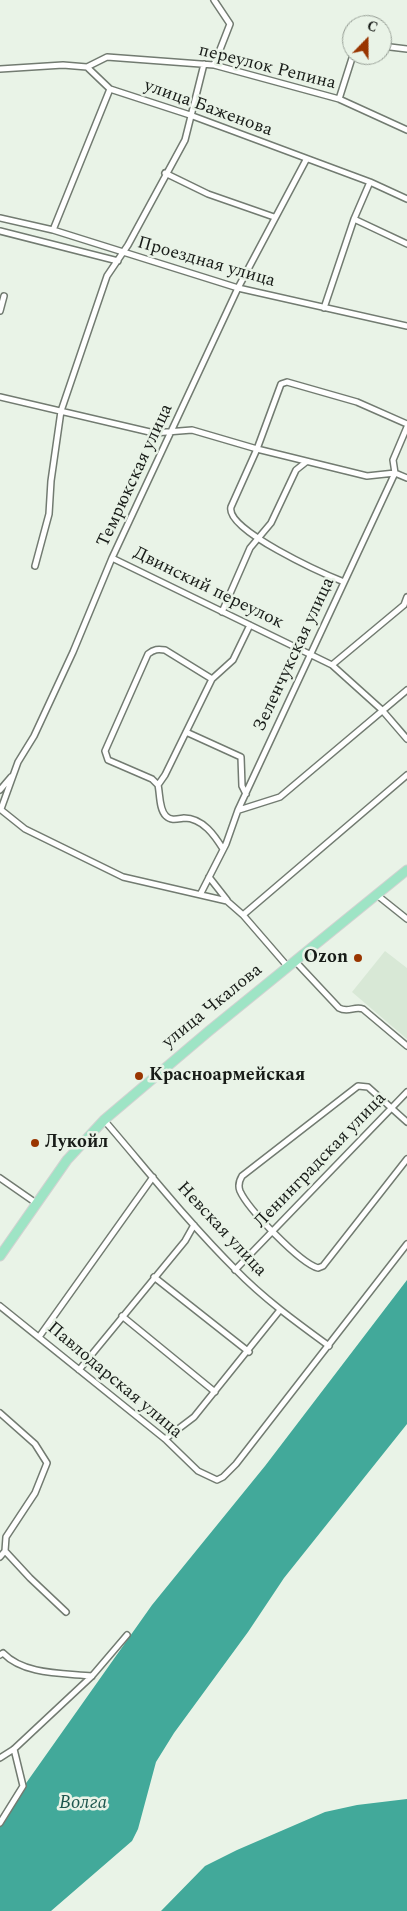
<!DOCTYPE html>
<meta charset="utf-8">
<style>
body{margin:0}
#map{position:relative;width:407px;height:1911px;overflow:hidden;background:#e9f3e7;font-family:Spectral,serif}
canvas{display:block}
.north{position:absolute;left:342px;top:15px;width:50px;height:50px;box-sizing:border-box;background:#e9f3e7;border:1px solid #959d94;border-radius:50%;rotate:22deg;font-size:14px;font-weight:700;line-height:20px;text-align:center;color:#181c18}
.north::after{content:'';display:block;margin:auto;width:18px;height:22px;background:#993500;clip-path:polygon(50% 0,100% 100%,50% 72%,0 100%)}
</style>
<div id="map">
<canvas width="407" height="1911"></canvas>
<div class="north">С</div>
</div>
<script>
const ctx = document.querySelector('canvas').getContext('2d');
ctx.lineJoin = 'round';
function fillPath(path, color) {
  ctx.fillStyle = color;
  ctx.fill(path, 'evenodd');
}
function trace(path, color, width, dash) {
  ctx.strokeStyle = color;
  ctx.lineWidth = width;
  ctx.lineCap = dash ? 'butt' : 'round';
  ctx.setLineDash(dash || []);
  ctx.stroke(path);
}
function label(font, color, halo, rows, align = 'center') {
  ctx.font = font + ' Spectral,serif';
  ctx.lineWidth = 5;
  ctx.setLineDash([]);
  ctx.textBaseline = 'middle';
  ctx.strokeStyle = halo;
  ctx.fillStyle = color;
  for (const [text, x, y, turn = 0] of rows) {
    ctx.save();
    ctx.translate(x, y);
    ctx.rotate((+turn || 0) * Math.PI / 180);
    ctx.textAlign = isNaN(turn) ? turn : align;
    if (halo) ctx.strokeText(text, 0, 0);
    ctx.fillText(text, 0, 0);
    ctx.restore();
  }
}
fillPath(new Path2D(`
 M385,951L407,968V1039L352,992Z`), '#d8e8d6');
fillPath(new Path2D(`
 M407,1280V1424L284,1578L248,1632L174,1733L156,1762L138,1829L132,1841L51,1911H0V1820L152,1605L265,1466Z
 M407,1799V1911H161L205,1866L237,1850L325,1812L357,1805Z`), '#42a99a');
const street = new Path2D(`
 M382,46L407,49
 M214,65L230,24L214,0
 M87,67L107,57L214,65L339,99L407,130
 M0,69L63,65L87,67L110,89L190,115L370,182L407,199
 M339,99L353,55
 M165,173L208,194L274,217
 M0,218L53,230L238,288L407,326
 M354,219L407,244
 M53,230L110,89
 M0,231L118,261
 M324,308L354,219L370,182
 M0,311L4,296
 M0,397L154,433L192,430L257,449L367,476L395,473L407,478
 M112,558L332,665L382,710L407,739
 M35,566L49,514L51,481L61,411L107,276L128,245L185,140L204,64
 M344,582C324,574 225,530 231,507L257,449L281,384L287,382L357,402L407,424
 M222,612L250,548L271,523L296,470L306,462
 M332,665L404,605L407,597
 M212,679L165,650C158,649 154,649 148,654L105,751L108,760L152,779L158,785C160,793 159,810 166,816C171,821 177,819 184,818C203,818 215,836 223,849
 M186,732L241,757L242,786L246,794
 M158,785L165,775L212,679L233,660L250,625
 M0,790L11,777
 M0,809L25,829L123,877L227,901L243,915L288,967
 M1,809L18,762L34,736L73,652L112,558L238,288L306,160
 M239,810L280,797L407,690
 M209,877L227,900
 M201,893L226,844L238,810L395,473L393,460L407,427
 M377,895L407,919
 M243,915L407,775
 M295,961L339,1008C348,1013 354,1006 363,1009L407,1046
 M104,1120C147,1170 188,1222 235,1269C263,1298 296,1322 329,1346
 M407,1122L368,1087L358,1086L242,1176C239,1181 238,1186 240,1191C248,1209 300,1263 318,1268L323,1266L407,1159
 M0,1178L36,1203
 M235,1270L407,1092
 M154,1277L249,1352
 M0,1306L165,1439L198,1471L217,1480L223,1477L236,1464L407,1244
 M122,1316L215,1392
 M39,1337L153,1177
 M79,1370L185,1241L194,1225
 M0,1413L35,1444L47,1463L35,1493L6,1537L5,1551L30,1578L66,1612
 M165,1439L194,1417L280,1310
 M0,1557L5,1551
 M0,1655L3,1653C24,1675 63,1673 92,1676
 M0,1758L14,1749L92,1676L127,1635
 M0,1823L23,1786L14,1749`);
const primary = new Path2D(`
 M0,1256L67,1160L104,1120L209,1031L407,870`);
trace(street, '#727b71', 8);
trace(primary, '#d1d2d1', 11);
trace(street, '#fff', 5);
trace(primary, '#9ee4c5', 9);
for (const [x, y, r, color] of [
 [358,958,5,"#993500"],
 [139,1076,5,"#993500"],
 [35,1143,5,"#993500"]
]) {
  const dot = new Path2D();
  dot.arc(x, y, r, 0, 2 * Math.PI);
  ctx.fillStyle = color;
  ctx.fill(dot);
  trace(dot, '#e9f3e7', 2);
}
label('18px', '#181c18', '#e9f3e7', [
 ["переулок Репина",267,68,14],
 ["улица Баженова",208,109,20],
 ["Проездная улица",206,263,16],
 ["Темрюкская улица",136,476,-65],
 ["Двинский переулок",208,589,26],
 ["Зеленчукская улица",295,655,-65],
 ["улица Чкалова",213,1007,-39],
 ["Ленинградская улица",321,1161,-46],
 ["Невская улица",221,1230,47],
 ["Павлодарская улица",114,1381,40]
]);
label('bold 18px', '#181c18', '#e9f3e7', [
 ["Ozon",348,958,"right"],
 ["Красноармейская",149,1076],
 ["Лукойл",45,1143]
], 'left');
label('italic 19px', '#1d564d', '#e9f3e7', [
 ["Волга",83,1804]
]);
</script>
